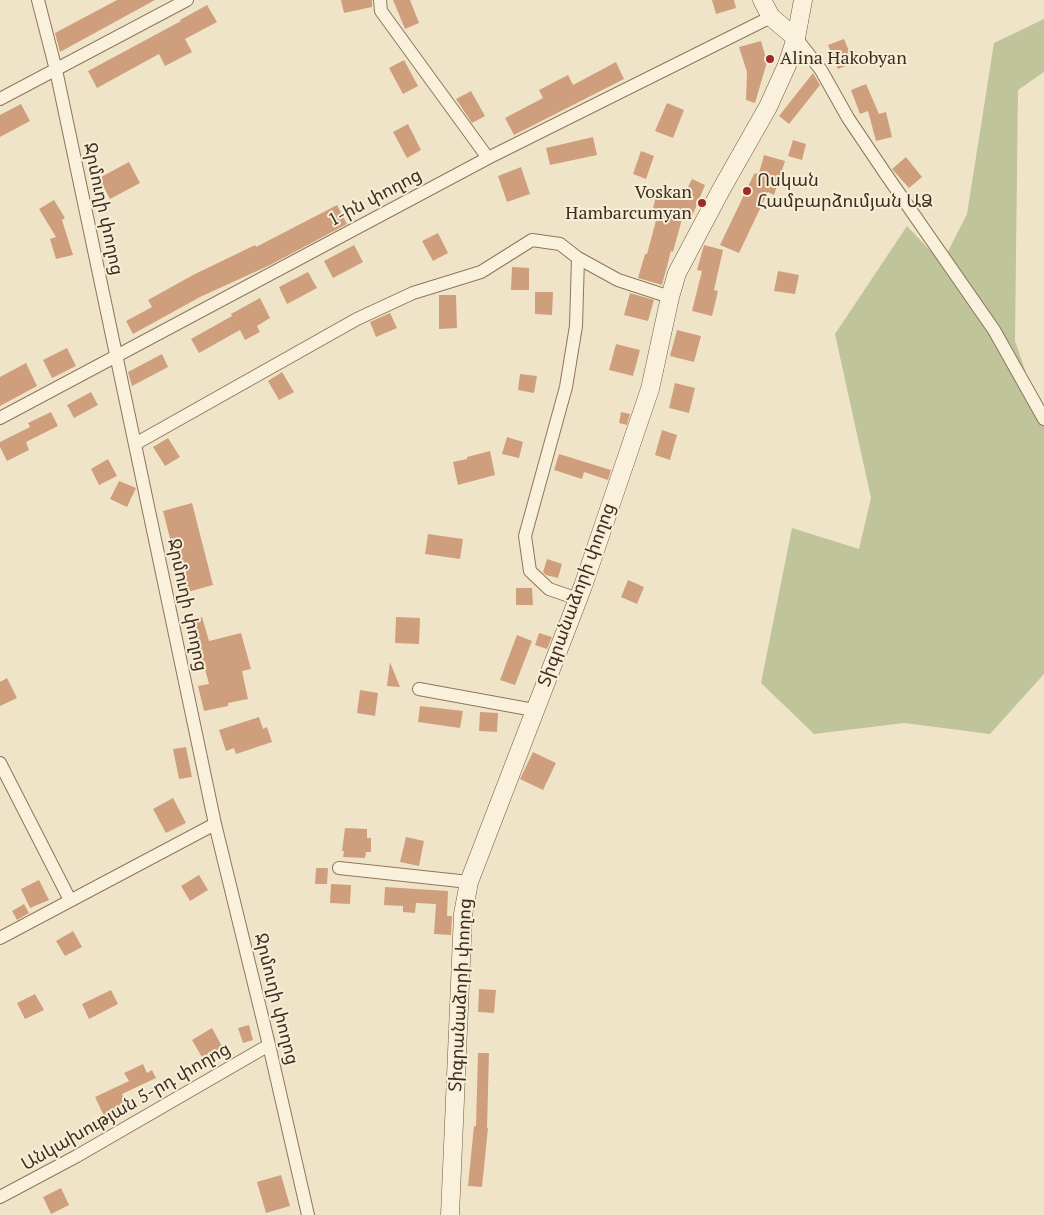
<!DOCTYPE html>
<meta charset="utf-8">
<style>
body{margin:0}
canvas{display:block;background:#f0e4c8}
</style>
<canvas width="1044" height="1215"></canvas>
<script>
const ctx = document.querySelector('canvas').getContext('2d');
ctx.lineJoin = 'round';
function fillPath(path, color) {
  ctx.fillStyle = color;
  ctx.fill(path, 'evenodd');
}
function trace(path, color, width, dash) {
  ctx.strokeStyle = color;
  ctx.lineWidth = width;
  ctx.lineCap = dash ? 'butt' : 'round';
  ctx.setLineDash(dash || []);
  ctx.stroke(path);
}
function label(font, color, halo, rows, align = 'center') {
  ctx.font = font + ' "PT Serif","Noto Sans Armenian",serif';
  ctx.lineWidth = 4;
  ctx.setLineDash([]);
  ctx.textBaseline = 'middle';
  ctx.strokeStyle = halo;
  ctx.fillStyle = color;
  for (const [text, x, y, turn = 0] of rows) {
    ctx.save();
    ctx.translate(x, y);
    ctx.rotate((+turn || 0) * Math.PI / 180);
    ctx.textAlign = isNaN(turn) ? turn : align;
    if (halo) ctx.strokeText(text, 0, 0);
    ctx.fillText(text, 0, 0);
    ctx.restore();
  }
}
fillPath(new Path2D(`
 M1044,19V72L1018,90L1015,341L1044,425V674L990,734L904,723L814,734L761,683L792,528L859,549L871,498L835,334L907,226L942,263L967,214L994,43Z`), '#bfc49a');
fillPath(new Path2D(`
 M117,0H155L60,52L55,33Z
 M341,0H372V7L344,13Z
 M393,0H410L419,23L405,29Z
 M712,0H734L736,8L716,14Z
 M207,5L217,22L185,39L192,52L165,66L159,54L97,88L88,71L181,21L180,20Z
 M844,39L854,63L838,69L828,45Z
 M761,41L767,62L755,103L746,100L747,72L739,47Z
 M404,60L418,86L403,94L389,68Z
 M616,62L624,79L514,135L505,118L543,98L539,90L568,75L573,85Z
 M813,73L820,85L789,124L779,116Z
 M866,84L879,114L886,112L892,137L876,141L868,111L860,114L851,90Z
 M471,91L485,116L472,123L456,99Z
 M667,103L684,110L673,138L655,131Z
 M21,104L30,121L0,137V115Z
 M408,124L421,150L407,158L393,132Z
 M593,137L597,155L550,165L546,148Z
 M793,140L806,144L802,160L788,156Z
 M641,151L654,156L646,179L633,174Z
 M764,155L785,161L774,195L768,192L739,253L720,245L754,174L759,173Z
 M906,157L922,177L909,188L892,169Z
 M129,162L140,183L110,199L99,178Z
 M521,167L530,194L507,202L498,176Z
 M692,179L705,185L690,221L682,219L673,252L671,251L662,285L638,278L645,254H647L658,213L652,212L658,188L684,195Z
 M54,200L65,218L62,220L73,255L56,259L50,239L56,237L39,209Z
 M337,205L347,224L270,265L200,297L133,334L126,321L152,307L148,300L193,275L255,245L256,247Z
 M438,233L448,253L433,261L422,241Z
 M354,245L363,262L333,278L324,261Z
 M704,245L723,250L714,290L718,291L712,316L692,311L702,271L697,270Z
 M512,267L529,268V290H511Z
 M778,271L799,275L795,294L774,291Z
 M308,272L317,288L287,304L279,287Z
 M535,292H553L552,315L535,314Z
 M630,293L654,300L648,321L624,315Z
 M439,295H456L457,328L439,329Z
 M260,298L270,318L257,326L260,332L245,340L240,330L199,353L191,339L232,316L231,314Z
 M390,313L397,328L376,337L370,322Z
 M677,330L701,336L694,362L670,356Z
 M616,344L640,350L633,376L609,370Z
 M67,348L76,366L52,378L43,360Z
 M162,354L168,367L132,386L128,372Z
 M26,363L37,386L0,406V377Z
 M282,372L294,392L279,400L268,381Z
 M520,374L537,376L534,393L518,390Z
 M675,383L695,388L689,413L669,408Z
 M91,392L98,405L74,418L67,405Z
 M51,412L58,426L26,442L29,450L7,461L0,447V442L30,427L28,423Z
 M621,412L630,414L627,425L619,423Z
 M662,430L677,435L670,460L655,455Z
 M507,437L523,442L519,458L502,454Z
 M168,438L180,457L165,466L153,447Z
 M490,451L495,475L458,485L453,462L467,459V457Z
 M559,454L611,470L608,480L584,472L582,479L554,470Z
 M108,459L117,476L99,485L91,469Z
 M119,481L136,488L127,507L110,499Z
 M192,503L213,585L184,593L163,511Z
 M428,534L463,539L460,559L425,554Z
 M547,559L562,564L558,578L546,575L543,572Z
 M628,580L644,587L637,604L621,597Z
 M516,588H532L533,605H516Z
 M202,617L209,641L241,633L251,669L242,671L248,699L228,703V706L204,711L198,686L209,684L192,620Z
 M396,617L420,618L419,644L395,643Z
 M539,633L552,637L547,649L535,645Z
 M517,635L532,641L515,685L500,680Z
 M390,662L400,687L387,686Z
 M7,678L17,698L0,706V682Z
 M360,690L378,693L375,716L357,713Z
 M420,706L463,711L460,728L418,722Z
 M480,712L498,713L497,732L479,731Z
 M259,717L263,729L267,727L272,742L236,754L234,748L226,751L219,730Z
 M186,747L192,777L179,779L173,749Z
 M533,752L556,763L543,790L520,779Z
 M173,798L186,823L166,833L153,809Z
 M345,828L367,829V838H371V852H366L365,858L343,857L344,851H342Z
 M406,837L424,841L419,866L400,862Z
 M316,868H328L327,884H315Z
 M199,875L208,890L190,901L181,886Z
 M39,880L49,900L30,908L21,889Z
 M331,884L351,885L350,904L330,903Z
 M385,887L448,891L447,916H452L451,935L434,934L436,904L416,903L415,913L403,912V906L384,905Z
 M24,904L29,913L17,920L12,911Z
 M73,931L82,947L65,956L56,941Z
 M479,989L496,990L494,1013L478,1012Z
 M111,990L118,1004L89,1019L82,1004Z
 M35,994L44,1010L25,1019L17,1003Z
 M249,1025L253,1040L243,1043L238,1028Z
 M212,1028L223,1048L203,1059L192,1040Z
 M478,1053H489L487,1128H488L482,1187L468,1186L474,1126H476Z
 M143,1064L147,1073L152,1070L156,1078L122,1094L129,1110L106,1120L95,1097L129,1081L124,1073Z
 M281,1175L290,1206L266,1213L257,1182Z
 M61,1188L69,1205L51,1214L43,1197Z`), '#cf9f7d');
const street = new Path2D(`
 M38,0L56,70L215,824L269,1045L308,1215
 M380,0L381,11L488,158
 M796,38L821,70L848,118L885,173L994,330L1044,419
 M0,99L187,0
 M578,258L576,326L566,387L525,536L530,571L549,589L578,599
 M0,418L488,158L771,17
 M135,444L357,319L413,293L481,272L532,240L560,244L578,258L618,280L670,297
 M419,689L534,710
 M0,763L70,900
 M339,868L469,882
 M0,938L215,824
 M0,1197L77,1156L269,1045`);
const secondary = new Path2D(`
 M762,0L771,17L796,38
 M450,1215L463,914L469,882L583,586L650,389L670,297L677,273L722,188L768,107L787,65L796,38L803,0`);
trace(street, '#8d765c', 14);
trace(secondary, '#6f573f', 19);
trace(street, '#faf1dc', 12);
trace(secondary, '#faf1dc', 18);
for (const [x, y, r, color] of [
 [770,59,5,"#9e2a2b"],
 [747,191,5,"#9e2a2b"],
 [702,203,5,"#9e2a2b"]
]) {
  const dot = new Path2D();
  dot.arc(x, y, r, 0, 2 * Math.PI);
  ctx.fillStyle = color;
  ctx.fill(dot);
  trace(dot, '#f7eed8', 2);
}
label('18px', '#3d2e20', '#f7eed8', [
 ["Alina Hakobyan",780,59],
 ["Ոսկան",757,181],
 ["Համբարձումյան ԱՁ",757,202],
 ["Voskan",692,193,"right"],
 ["Hambarcumyan",692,214,"right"]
], 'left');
label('18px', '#3d2e20', '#f7eed8', [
 ["1-ին փողոց",375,198,-28],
 ["Ջրմուղի փողոց",103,209,78],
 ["Տիգրանաձորի փողոց",577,595,-70],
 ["Ջրմուղի փողոց",187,605,78],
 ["Տիգրանաձորի փողոց",461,995,-87],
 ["Ջրմուղի փողոց",276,999,76],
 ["Անկախության 5-րդ փողոց",126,1107,-30]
]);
</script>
